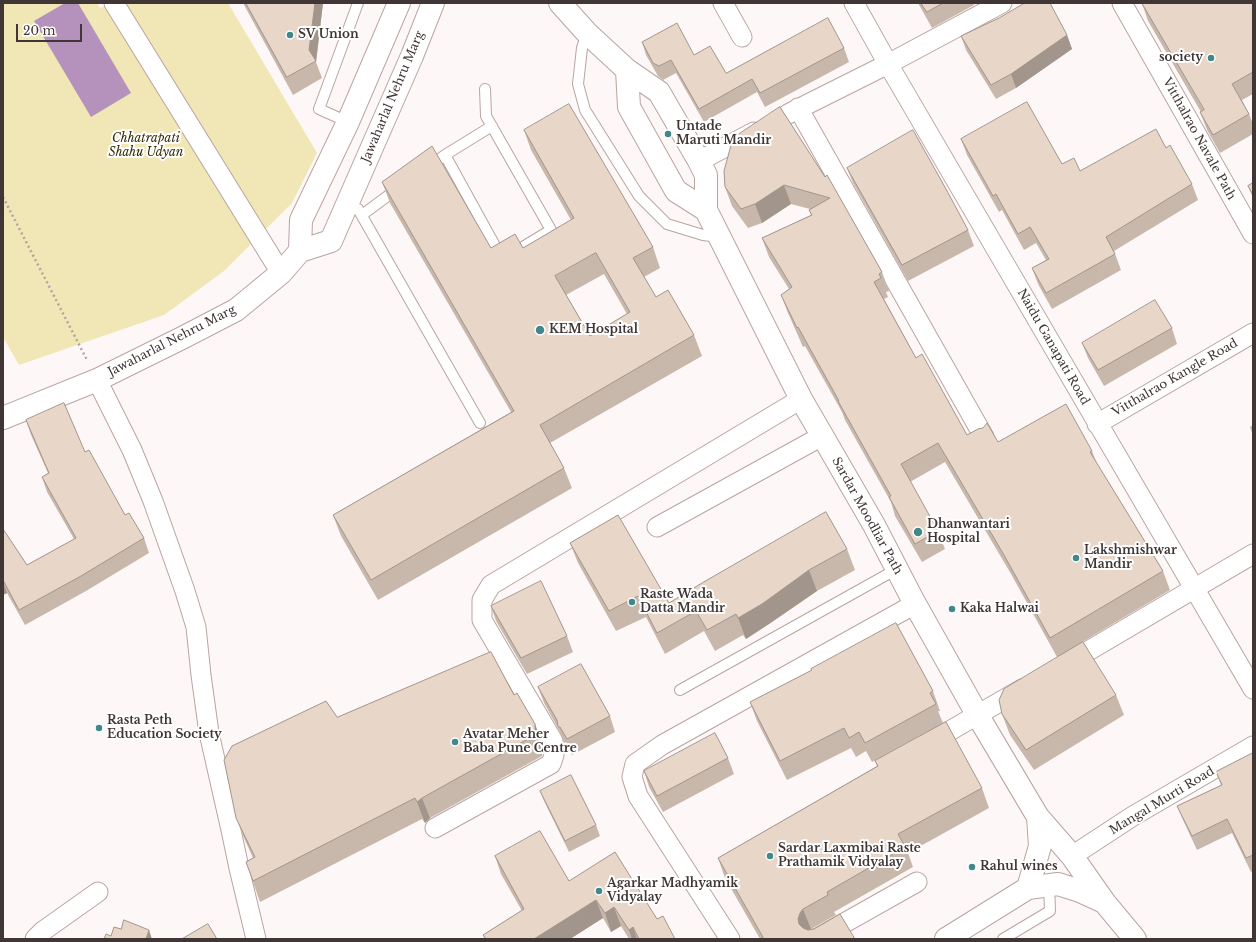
<!DOCTYPE html>
<style>
body{margin:0}
#map{position:relative;width:1256px;height:942px;overflow:hidden;background:#fdf8f7;font-family:"Libre Baskerville",serif}
canvas{display:block}
.frame{position:absolute;inset:0;border:4px solid #403635;pointer-events:none}
.scale{position:absolute;left:16px;top:24px;width:66px;height:18px;box-sizing:border-box;border:2px solid #403635;border-top:0;padding-left:5px;font-size:12px;line-height:14px;white-space:nowrap;color:#403635;-webkit-text-stroke:3px #fff;paint-order:stroke}
</style>
<div id="map">
<canvas width="1256" height="942"></canvas>
<div class="frame"></div>
<div class="scale">20 m</div>
</div>
<script>
const ctx = document.querySelector('canvas').getContext('2d');
ctx.lineJoin = 'round';
function fillPath(path, color) {
  ctx.fillStyle = color;
  ctx.fill(path, 'evenodd');
}
function trace(path, color, width, dash) {
  ctx.strokeStyle = color;
  ctx.lineWidth = width;
  ctx.lineCap = dash ? 'butt' : 'round';
  ctx.setLineDash(dash || []);
  ctx.stroke(path);
}
function label(font, color, halo, rows, align = 'center') {
  ctx.font = font + ' "Libre Baskerville",serif';
  ctx.lineWidth = 4;
  ctx.setLineDash([]);
  ctx.textBaseline = 'middle';
  ctx.strokeStyle = halo;
  ctx.fillStyle = color;
  for (const [text, x, y, turn = 0] of rows) {
    ctx.save();
    ctx.translate(x, y);
    ctx.rotate((+turn || 0) * Math.PI / 180);
    ctx.textAlign = isNaN(turn) ? turn : align;
    if (halo) ctx.strokeText(text, 0, 0);
    ctx.fillText(text, 0, 0);
    ctx.restore();
  }
}
fillPath(new Path2D(`
 M5,3H97L100,8L112,3H228L317,153L292,203L224,271L164,315L19,365L3,337V4Z`), '#f1e6b6');
fillPath(new Path2D(`
 M65,3H78L131,93L91,117L34,21Z`), '#b492bb');
const service = new Path2D(`
 M587,33L582,48L578,84L585,110L639,196L667,224L703,235L719,237
 M348,122L319,109L358,3
 M445,155L492,126
 M430,166L445,155L494,244L503,259L551,230L486,116L485,89
 M358,209L480,423
 M362,215L397,189
 M680,690L897,569
 M1003,939L1050,911L1049,885`);
const minor = new Path2D(`
 M114,3L281,273
 M723,3L742,37
 M854,3L888,64L1253,689
 M1122,3L1253,234
 M798,108L984,437
 M788,114L888,64L1002,3
 M699,161L754,132
 M97,380L132,450L153,501L185,591L196,627L201,675L209,733L231,830L239,868L256,939
 M1097,424L1253,333
 M657,527L822,436
 M1066,664L1253,554
 M927,744L1022,689
 M435,828L551,764L554,755L553,741L482,620V600L491,585L801,399
 M1072,856L1133,816L1253,746
 M35,939L43,931L98,892
 M730,939L638,796L632,777L635,764L662,745L915,604
 M816,939L917,882`);
const tertiary = new Path2D(`
 M560,3L587,33L627,70L659,92L699,161L706,175V210L801,399L874,525L915,604L978,716L1038,817L1072,856L1105,903L1135,939
 M627,70L629,107L676,191L706,210
 M1028,888L1040,846L1038,817
 M946,939L1028,888L1058,884L1080,891L1104,902`);
const primary = new Path2D(`
 M300,251L301,220L348,122L399,3
 M3,418L97,380L182,338L236,310L281,273L300,251L331,241L412,56L433,3`);
trace(service, '#baa4a0', 12);
trace(minor, '#baa4a0', 21);
trace(tertiary, '#baa4a0', 24);
trace(primary, '#baa4a0', 24);
trace(new Path2D(`
 M3,197L87,360`), '#aea6a5', 2.5, [2, 3]);
trace(service, '#fff', 10);
trace(minor, '#fff', 19);
trace(tertiary, '#fff', 22);
trace(primary, '#fff', 22);
fillPath(new Path2D(`
 M243,3H323L316,62L322,78L293,95Z
 M918,3H974V5L932,28Z
 M1142,3H1253V94L1242,100L1249,114L1253,124V134L1220,153L1207,130L1200,112H1201L1148,21Z
 M999,18L1067,35L1072,49L1016,88L996,99L966,50L961,36Z
 M642,42L694,55L726,73L844,48L849,62L765,107L757,92L704,122L676,73L663,80L658,76L646,55Z
 M780,107L882,272L889,291L886,292L888,297L884,299L916,358L967,435L998,442L1092,451L1097,464L1163,571L1170,590L1057,657L1011,574L945,462L910,482L938,531L945,549L922,562L895,516L891,502L845,420L842,412L805,346L803,347L788,313L781,295L789,289L769,257L762,238L811,215L809,210L810,209L791,204L762,223L748,228L732,206L725,187Z
 M524,130L653,247L660,268L644,277L656,297L694,335L702,356L550,443L564,468L572,488L378,600L341,536L333,515L511,412L390,203L382,182L491,248H523L571,220L531,150ZM604,274L627,314L590,336L566,295Z
 M961,139L1062,164L1080,171L1166,148L1192,184L1198,200L1114,251L1121,270L1052,309L1038,284L1032,268L1046,260L1036,243L1024,250L1002,210L999,212L967,155Z
 M847,168L968,230L974,246L908,281L853,183Z
 M1253,183V198L1248,186Z
 M1172,328L1177,344L1104,386L1088,358L1082,343Z
 M26,420L85,452L125,515L144,538L149,553L86,591L25,625L7,593L3,595V529L27,565L74,539L47,492L42,477L48,473L31,435Z
 M1253,425V436L1250,427Z
 M570,543L669,603L847,549L855,570L817,591L769,624L746,639L743,635L715,651L704,631L665,654L646,617L616,631L578,563Z
 M491,606L567,636L573,652L527,674L496,621Z
 M538,687L610,716L615,732L572,755L566,742L564,743L559,730L544,703Z
 M933,691L940,711H938L943,723L872,762L866,751L856,757L851,748L787,780L757,721L750,702Z
 M514,695L535,724L542,744V756L430,818L425,823L422,819L260,902L246,862L253,858L244,838L236,818L337,717Z
 M1116,695L1124,715L1034,770L1010,735L1002,714Z
 M1253,753V871L1251,872L1232,833L1197,850L1183,820L1177,806L1221,785L1216,772Z
 M728,758L734,774L663,812L649,787L644,771Z
 M875,761L982,788L989,808L908,853L913,867L834,912L836,915L811,929L855,939H760L725,878L718,858L877,766Z
 M540,791L596,825L600,836L569,852L544,801Z
 M495,856L569,881L657,919L675,939H629L621,926L611,932L603,918L570,939H485L483,935L522,911L501,874Z`), '#c8b8ac');
fillPath(new Path2D(`
 M315,3H323L316,62L309,50Z
 M1067,35L1072,49L1016,88L1011,74Z
 M784,185L791,204L762,223L755,204Z
 M809,570L817,591L769,624L746,639L738,618Z
 M3,582L7,593L3,595Z
 M535,724L542,744V756L535,735Z
 M422,798L430,818L425,823L417,802Z
 M596,900L603,918L570,939H534Z
 M614,907L621,926L611,932L605,913Z
 M803,909L811,929L807,933L799,924L798,919L800,913Z
 M633,927L637,939H632L629,930Z
 M149,930L152,939H146Z`), '#a2968c');
const building = new Path2D(`
 M246,3H315L309,50L316,61L287,77Z
 M921,3H943L927,12Z
 M1025,3H1050L1067,35L1011,74L991,85L961,36L999,18Z
 M1142,3H1253V72L1232,84L1249,114L1213,135L1200,112L1204,110Z
 M828,18L844,48L760,93L752,79L699,109L671,60L659,66L653,63L642,42L677,23L694,55L710,46L726,73Z
 M1027,102L1062,164L1074,158L1080,171L1156,129L1166,148L1170,145L1192,184L1106,237L1115,254L1046,293L1032,268L1049,259L1030,227L1018,234L996,194L993,196L961,139Z
 M569,104L653,247L633,258L656,297L668,290L694,335L540,425L564,468L371,580L333,515L514,411L382,182L432,146L491,248L515,234L523,248L574,218L524,130ZM596,253L630,312L590,336L555,276Z
 M780,107L825,177L827,175L882,272L879,274L881,278L874,282L916,358L922,354L967,435L978,429L983,428L987,423L998,442L1066,404L1092,451L1090,452L1163,571L1050,638L1004,555L938,443L901,464L938,531L915,544L889,497L891,496L838,401H839L798,327L797,328L781,295L792,287L762,238L812,215L809,210L830,198L784,185L755,204L741,209L725,187L724,171L733,138Z
 M913,130L946,189L968,230L902,265L847,168Z
 M1253,183V195L1248,186Z
 M1155,300L1172,328L1098,370L1082,343Z
 M64,403L85,452L89,450L125,515L129,513L144,538L81,576L19,610L3,580V529L27,565L76,538L42,477L49,473L26,420Z
 M826,512L847,549L809,570L762,604L738,618L736,614L707,630L696,611L657,633L638,596L609,611L570,543L618,515L669,603L702,583Z
 M541,581L567,636L521,658L491,606Z
 M896,623L933,691L930,693L936,704L865,743L859,732L849,738L844,728L780,761L750,702L812,670L811,669Z
 M1083,642L1116,695L1026,750L1002,714L999,700L1004,689Z
 M491,652L514,695L517,693L535,724V735L422,798L417,802L415,798L253,881L246,862L255,857L236,818L224,760L232,746L326,701L337,717Z
 M581,664L610,716L567,739L560,727H558L557,720L538,687Z
 M946,722L982,788L898,834L905,847L827,892L828,895L803,909L800,913L798,919L799,924L803,928L808,930L814,929L840,914L855,939H764L718,858L878,766L875,761Z
 M715,733L728,758L657,796L644,771Z
 M1253,753V855L1246,858L1227,819L1192,836L1177,806L1222,785L1216,772Z
 M571,775L596,825L565,841L540,791Z
 M540,831L569,881L615,852L657,919L663,916L675,939H639L633,927L629,930L614,907L605,913L596,900L534,939H486L483,935L524,909L495,856Z
 M124,920L149,930L146,939H104L106,934L111,936L114,927L121,929Z
 M208,924L217,939H182Z`);
fillPath(building, '#e8d6c8');
trace(building, '#a2968c', 1);
for (const [x, y, r, color] of [
 [290,35,4,"#408889"],
 [1211,58,4,"#408889"],
 [668,134,4,"#408889"],
 [540,330,5,"#408889"],
 [918,532,5,"#408889"],
 [1076,558,4,"#408889"],
 [632,602,4,"#408889"],
 [952,609,4,"#408889"],
 [99,728,4,"#408889"],
 [455,742,4,"#408889"],
 [770,856,4,"#408889"],
 [972,867,4,"#408889"],
 [599,891,4,"#408889"]
]) {
  const dot = new Path2D();
  dot.arc(x, y, r, 0, 2 * Math.PI);
  ctx.fillStyle = color;
  ctx.fill(dot);
  trace(dot, '#fff', 1.5);
}
label('bold 12px', '#403635', '#fff', [
 ["SV Union",298,35],
 ["society",1203,58,"right"],
 ["Untade",676,127],
 ["Maruti Mandir",676,141],
 ["KEM Hospital",549,330],
 ["Dhanwantari",927,525],
 ["Hospital",927,539],
 ["Lakshmishwar",1084,551],
 ["Mandir",1084,565],
 ["Raste Wada",640,595],
 ["Datta Mandir",640,609],
 ["Kaka Halwai",960,609],
 ["Rasta Peth",107,721],
 ["Education Society",107,735],
 ["Avatar Meher",463,735],
 ["Baba Pune Centre",463,749],
 ["Sardar Laxmibai Raste",778,849],
 ["Prathamik Vidyalay",778,863],
 ["Rahul wines",980,867],
 ["Agarkar Madhyamik",607,884],
 ["Vidyalay",607,898]
], 'left');
label('12px', '#403635', '#fff', [
 ["Jawaharlal Nehru Marg",393,97,-67],
 ["Vitthalrao Navale Path",1199,139,61],
 ["Jawaharlal Nehru Marg",172,341,-27],
 ["Naidu Ganapati Road",1053,347,60],
 ["Vitthalrao Kangle Road",1175,378,-30],
 ["Sardar Moodliar Path",867,516,61],
 ["Mangal Murti Road",1162,801,-31]
]);
label('italic 12px', '#352b01', '#fff', [
 ["Chhatrapati",146,139],
 ["Shahu Udyan",146,153]
]);
</script>
